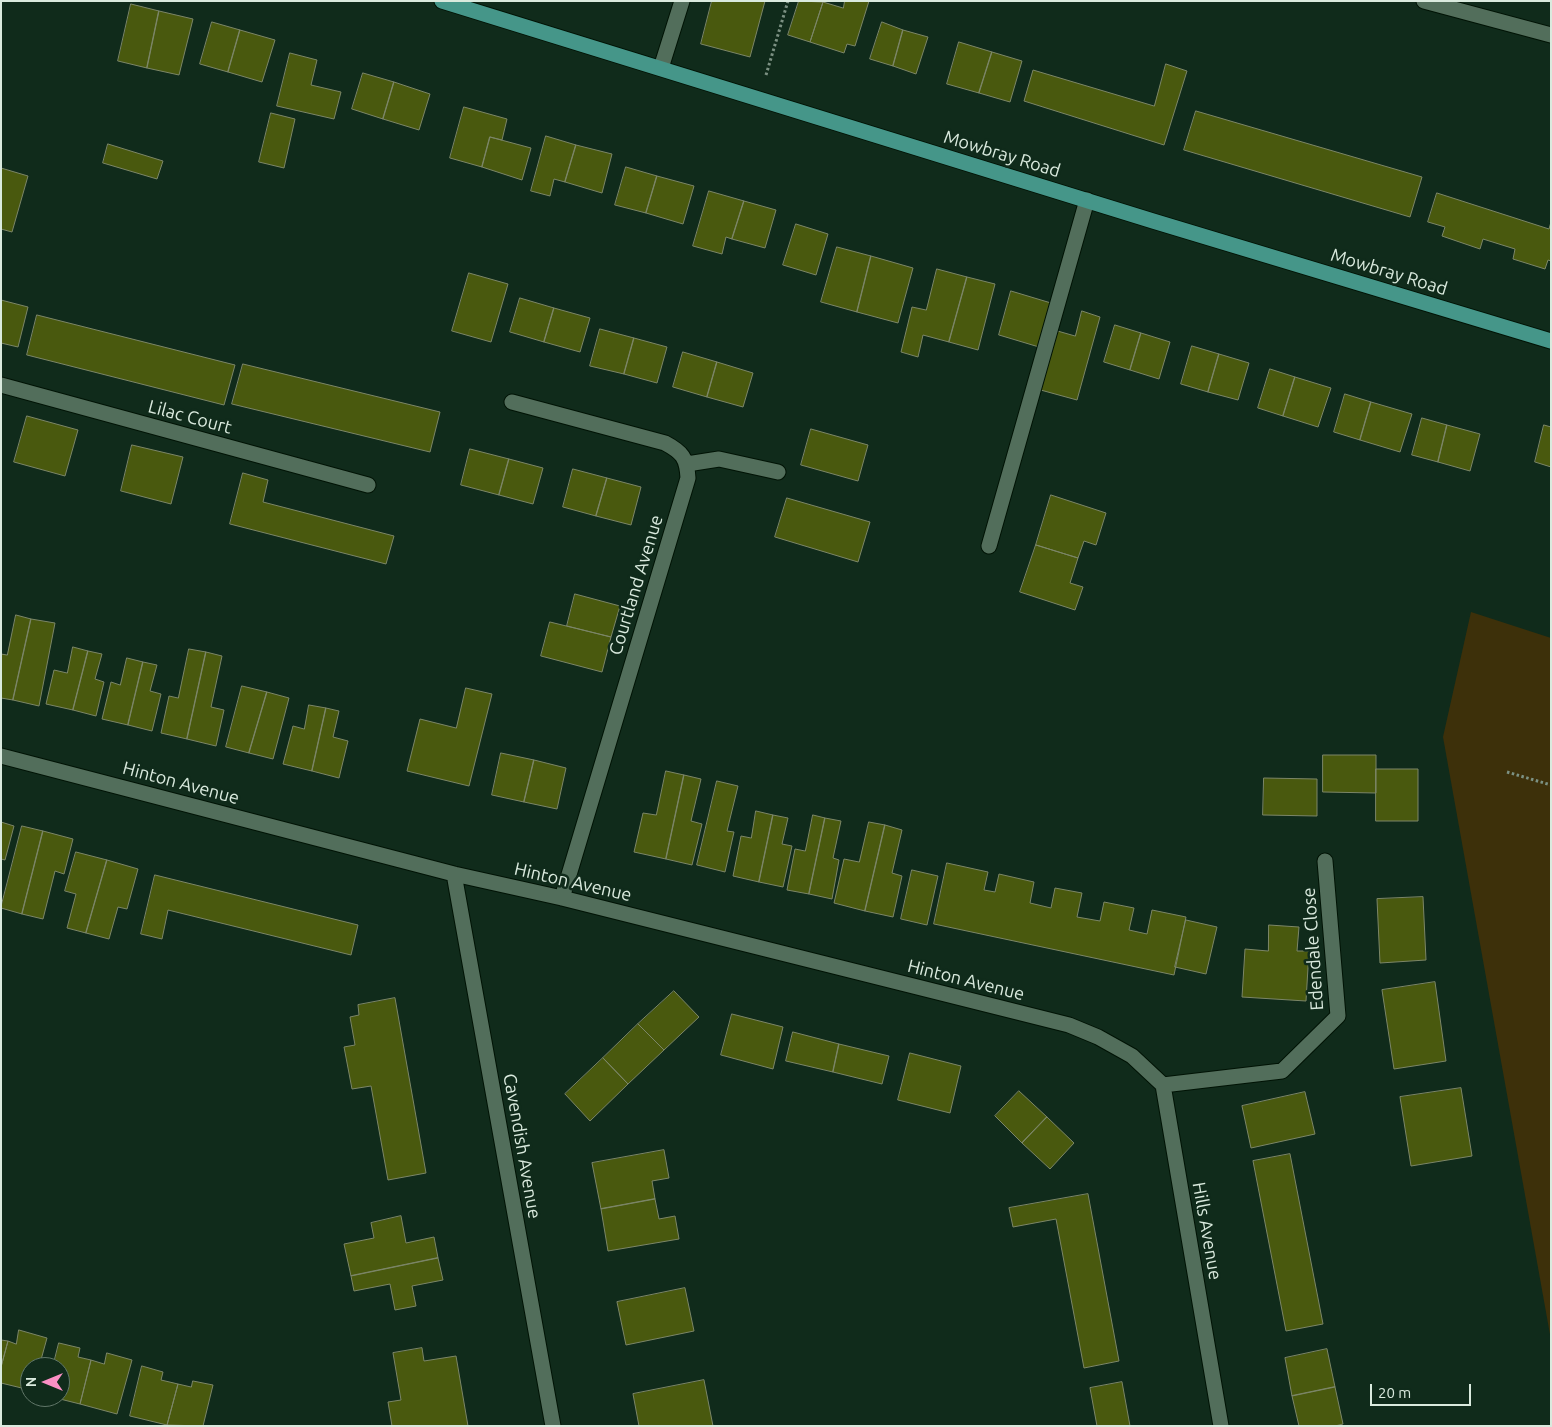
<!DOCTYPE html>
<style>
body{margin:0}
#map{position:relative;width:1552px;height:1427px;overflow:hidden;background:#102b1b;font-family:Ubuntu,sans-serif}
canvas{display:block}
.frame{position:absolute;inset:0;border:2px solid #daeade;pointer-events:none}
.north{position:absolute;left:20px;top:1357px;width:50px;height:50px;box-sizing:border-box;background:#102b1b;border:1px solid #617769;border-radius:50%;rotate:270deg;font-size:14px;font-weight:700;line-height:20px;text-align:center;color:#daeade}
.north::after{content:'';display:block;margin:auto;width:18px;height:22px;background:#fb8fc4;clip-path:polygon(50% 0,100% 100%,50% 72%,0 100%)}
.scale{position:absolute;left:1370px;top:1384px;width:101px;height:22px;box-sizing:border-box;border:2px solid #daeade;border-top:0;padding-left:6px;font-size:15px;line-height:18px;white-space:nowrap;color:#daeade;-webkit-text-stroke:4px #102b1b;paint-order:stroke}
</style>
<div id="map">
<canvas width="1552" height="1427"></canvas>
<div class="frame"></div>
<div class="north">N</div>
<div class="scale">20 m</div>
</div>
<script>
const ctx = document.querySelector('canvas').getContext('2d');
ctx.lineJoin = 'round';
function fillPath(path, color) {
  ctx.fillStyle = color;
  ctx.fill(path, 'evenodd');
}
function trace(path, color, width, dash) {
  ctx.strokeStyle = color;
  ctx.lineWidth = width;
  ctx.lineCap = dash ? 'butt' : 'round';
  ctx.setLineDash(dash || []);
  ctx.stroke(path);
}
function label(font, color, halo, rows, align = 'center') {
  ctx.font = font + ' Ubuntu,sans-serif';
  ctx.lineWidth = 5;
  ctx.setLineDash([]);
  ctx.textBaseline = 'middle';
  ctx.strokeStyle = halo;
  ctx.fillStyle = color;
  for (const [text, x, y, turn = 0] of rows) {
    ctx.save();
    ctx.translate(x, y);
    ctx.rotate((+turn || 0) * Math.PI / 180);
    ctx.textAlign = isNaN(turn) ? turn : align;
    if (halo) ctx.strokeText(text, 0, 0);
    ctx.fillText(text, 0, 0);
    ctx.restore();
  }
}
fillPath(new Path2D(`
 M1471,612L1551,638V1340L1443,737Z`), '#3d300a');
const building = new Path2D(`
 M712,1H765L750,57L701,44Z
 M799,1L823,2L810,42L788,35Z
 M845,1H869L855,46L847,44L844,53L810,42L823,2L843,8Z
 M131,4L159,11L147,68L118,61Z
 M159,11L193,19L179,75L147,68Z
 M212,22L240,30L228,72L200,64Z
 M882,22L903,30L893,66L870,59Z
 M240,30L275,40L262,82L228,72Z
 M903,30L928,37L916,74L893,66Z
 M959,42L992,52L979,93L947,84Z
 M992,52L1022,61L1010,102L979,93Z
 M290,53L317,60L311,85L341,92L334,119L277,106Z
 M1166,64L1187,71L1164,145L1024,101L1033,70L1154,106Z
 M363,73L394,82L383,119L352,109Z
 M394,82L430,94L419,130L383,119Z
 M464,107L507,119L502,140L490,137L482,167L450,158Z
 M1196,111L1422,177L1410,217L1184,150Z
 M271,113L295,119L284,168L259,162Z
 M546,136L576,145L565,182L554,179L550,196L531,191Z
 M490,137L531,148L522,180L482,167Z
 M108,144L163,161L157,179L103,163Z
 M576,145L612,154L602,193L565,182Z
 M626,167L657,176L646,213L615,205Z
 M1,168L28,176L12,232L1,229Z
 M657,176L694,186L683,224L646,213Z
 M709,191L744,201L732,239L726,237L722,254L693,246Z
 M1437,193L1549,229L1551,222V261L1548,260L1545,269L1513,259L1515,249L1483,239L1480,249L1442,236L1445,227L1428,222Z
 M744,201L776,210L765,248L732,239Z
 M796,224L828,234L816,275L783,265Z
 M837,247L871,256L857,312L821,302Z
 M871,256L913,268L898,323L857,312Z
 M937,269L967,277L949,342L923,335L918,357L901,352L912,307L926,310Z
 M469,273L508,284L491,342L452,331Z
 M967,277L995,284L978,350L949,342Z
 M1011,291L1051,303L1039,347L999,335Z
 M520,298L554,308L544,342L510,332Z
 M1,300L28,307L18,347L1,343Z
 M554,308L590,318L580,352L544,342Z
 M1082,311L1100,317L1077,400L1037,389L1054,330L1075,336Z
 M37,315L235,365L224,405L27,355Z
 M1115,325L1141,333L1130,370L1104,362Z
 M600,329L634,338L624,374L590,366Z
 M1141,333L1170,342L1159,379L1130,370Z
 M634,338L667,347L657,383L624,374Z
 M1192,346L1219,354L1208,392L1181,384Z
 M683,352L717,362L707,397L673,387Z
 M1219,354L1249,363L1238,400L1208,392Z
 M717,362L753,373L743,407L707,397Z
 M243,364L440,412L430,452L232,404Z
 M1270,369L1295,377L1283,416L1258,408Z
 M1295,377L1331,388L1318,427L1283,416Z
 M1345,394L1371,402L1360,440L1334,432Z
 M1371,402L1412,414L1400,452L1360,440Z
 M27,416L78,430L65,476L14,462Z
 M1422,418L1447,425L1438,462L1412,455Z
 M1447,425L1480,434L1470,471L1438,462Z
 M1544,425L1551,427V467L1535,462Z
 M811,429L868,445L858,481L801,465Z
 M132,445L183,457L171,504L121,491Z
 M470,449L509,459L499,495L461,485Z
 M509,459L543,468L533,504L499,495Z
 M573,469L607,478L596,516L563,507Z
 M243,473L268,480L263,502L394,536L386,564L230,524Z
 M607,478L641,487L631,525L596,516Z
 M1051,495L1106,513L1096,545L1084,541L1078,558L1036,545Z
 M787,498L870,522L858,562L775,537Z
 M1036,545L1078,558L1070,583L1083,587L1075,610L1020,592Z
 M575,594L620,606L611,637L567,626Z
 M16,615L31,619L13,700L1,698V654L7,655Z
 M31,619L55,623L39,706L13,700Z
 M550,622L611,637L602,672L541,656Z
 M73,647L88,651L73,710L46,704L54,670L67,673Z
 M189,649L206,652L187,739L161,733L169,696L178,698Z
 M88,651L102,654L95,679L104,682L96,716L73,710Z
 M206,652L222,656L211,707L224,710L216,746L187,739Z
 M127,658L143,662L128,725L102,719L111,682L120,685Z
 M143,662L157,665L150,691L161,694L152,731L128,725Z
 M242,686L267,692L249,753L226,747Z
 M466,688L492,694L469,786L407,771L420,719L456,728Z
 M267,692L289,698L273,759L249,753Z
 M309,705L326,708L312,771L283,764L293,726L304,729Z
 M326,708L339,711L333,737L348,741L339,778L312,771Z
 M501,753L534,760L524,802L492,795Z
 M1323,755H1376V793L1323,792Z
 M534,760L566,768L557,809L524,802Z
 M1376,769H1418V821H1376Z
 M666,771L684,775L666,859L634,852L643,813L656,815Z
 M684,775L701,779L691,821L702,824L692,865L666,859Z
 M1264,778L1317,779V816L1263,815Z
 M717,781L738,786L727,831L734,832L725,872L697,865Z
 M756,811L773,815L759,882L733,876L741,836L751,838Z
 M773,815L788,818L782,844L792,846L783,887L759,882Z
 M813,815L825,818L809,894L787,890L795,849L805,851Z
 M825,818L841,821L833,858L839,860L832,899L809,894Z
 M1,822L14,826L5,860L1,859Z
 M869,822L885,825L865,911L834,903L844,859L859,862Z
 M885,825L902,830L892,873L902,876L893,917L865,911Z
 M22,826L43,831L22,914L1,908Z
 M43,831L73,839L64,874L55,871L43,919L22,914Z
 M76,852L107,860L86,933L67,928L76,894L65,891Z
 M107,860L138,869L127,909L118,907L109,939L86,933Z
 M947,863L988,872L984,890L995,892L999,874L1034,882L1030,903L1051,908L1055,888L1082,893L1077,917L1100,921L1104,902L1134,908L1129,930L1147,934L1152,910L1186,917L1174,975L934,924Z
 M912,870L938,876L927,925L901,919Z
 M155,875L358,925L351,955L168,910L162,939L141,934Z
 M1423,897L1426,960L1380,963L1377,899Z
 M1186,920L1217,927L1206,974L1175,967Z
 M1269,925L1299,927L1297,951H1309L1306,1001L1242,997L1245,949L1268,951Z
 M1435,982L1446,1061L1394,1069L1382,990Z
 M674,991L699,1017L664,1050L638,1024Z
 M395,998L426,1173L388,1180L371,1086L352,1089L344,1047L355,1045L350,1017L359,1015L358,1005Z
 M732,1014L783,1027L773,1069L721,1055Z
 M638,1024L664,1050L628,1084L603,1058Z
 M793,1032L839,1044L833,1072L786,1061Z
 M839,1044L889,1056L882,1084L833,1072Z
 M910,1053L961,1066L950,1113L898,1100Z
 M603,1058L628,1084L590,1121L565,1094Z
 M1461,1088L1472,1156L1411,1166L1400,1097Z
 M1019,1091L1047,1117L1022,1143L995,1116Z
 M1305,1092L1315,1134L1251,1148L1242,1106Z
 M1047,1117L1074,1143L1050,1169L1022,1143Z
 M664,1150L669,1178L652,1181L655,1199L601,1209L592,1163Z
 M1290,1154L1323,1324L1286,1331L1253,1161Z
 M1088,1194L1119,1361L1084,1368L1056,1219L1013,1227L1009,1208Z
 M655,1199L659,1219L675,1216L679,1239L608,1251L601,1209Z
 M401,1216L406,1243L434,1237L438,1258L351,1276L344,1244L374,1238L371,1223Z
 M438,1258L443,1280L412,1286L416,1306L395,1310L390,1284L354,1291L351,1276Z
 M685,1288L694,1331L626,1345L617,1302Z
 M19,1330L47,1338L39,1367H30V1390L1,1383V1367L8,1341L16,1344Z
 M1,1340L8,1341L1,1367Z
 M59,1343L80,1348L78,1357L91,1360L80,1404L52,1397H60V1367H53Z
 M422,1348L424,1361L456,1356L468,1426H392L388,1402L401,1400L393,1353Z
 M1327,1349L1335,1387L1292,1396L1285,1358Z
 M107,1353L132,1360L117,1414L80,1404L91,1360L104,1364Z
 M142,1366L163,1372L161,1380L178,1384L167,1425L130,1416Z
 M704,1380L713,1426H639L633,1394Z
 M193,1381L213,1385L203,1426L167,1425L178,1384L191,1387Z
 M1122,1382L1130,1426H1097L1090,1388Z
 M1335,1387L1343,1424L1335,1426H1299L1292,1396Z`);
fillPath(building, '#49590e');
trace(building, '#7c8668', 1);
const minor = new Path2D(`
 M1424,1L1551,35
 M661,68L682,1
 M1,385L368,485
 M512,402L665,443C682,452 687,458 688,478L562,898
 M687,464L719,459L778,472
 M989,546L1087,200
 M1,756L454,874L562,898L1069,1025L1098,1037L1132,1056L1163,1085L1221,1426
 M454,874L553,1426
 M1163,1085L1282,1071L1338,1016L1325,861`);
const major = new Path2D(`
 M442,1L1153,221L1551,341`);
trace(minor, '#001305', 17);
trace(major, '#001305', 17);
trace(new Path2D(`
 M766,75L788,1
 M1507,772L1551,785`), '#7c9183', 3, [2.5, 2.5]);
trace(minor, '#526e5b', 15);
trace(major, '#459689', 15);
label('18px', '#daeade', '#102b1b', [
 ["Mowbray Road",1002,154,17],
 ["Mowbray Road",1389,272,17],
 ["Lilac Court",190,417,15],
 ["Courtland Avenue",636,585,-73],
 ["Hinton Avenue",181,783,15],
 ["Hinton Avenue",573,882,13],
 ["Edendale Close",1313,949,-94],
 ["Hinton Avenue",966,980,14],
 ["Cavendish Avenue",522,1146,80],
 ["Hills Avenue",1207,1231,80]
]);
</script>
